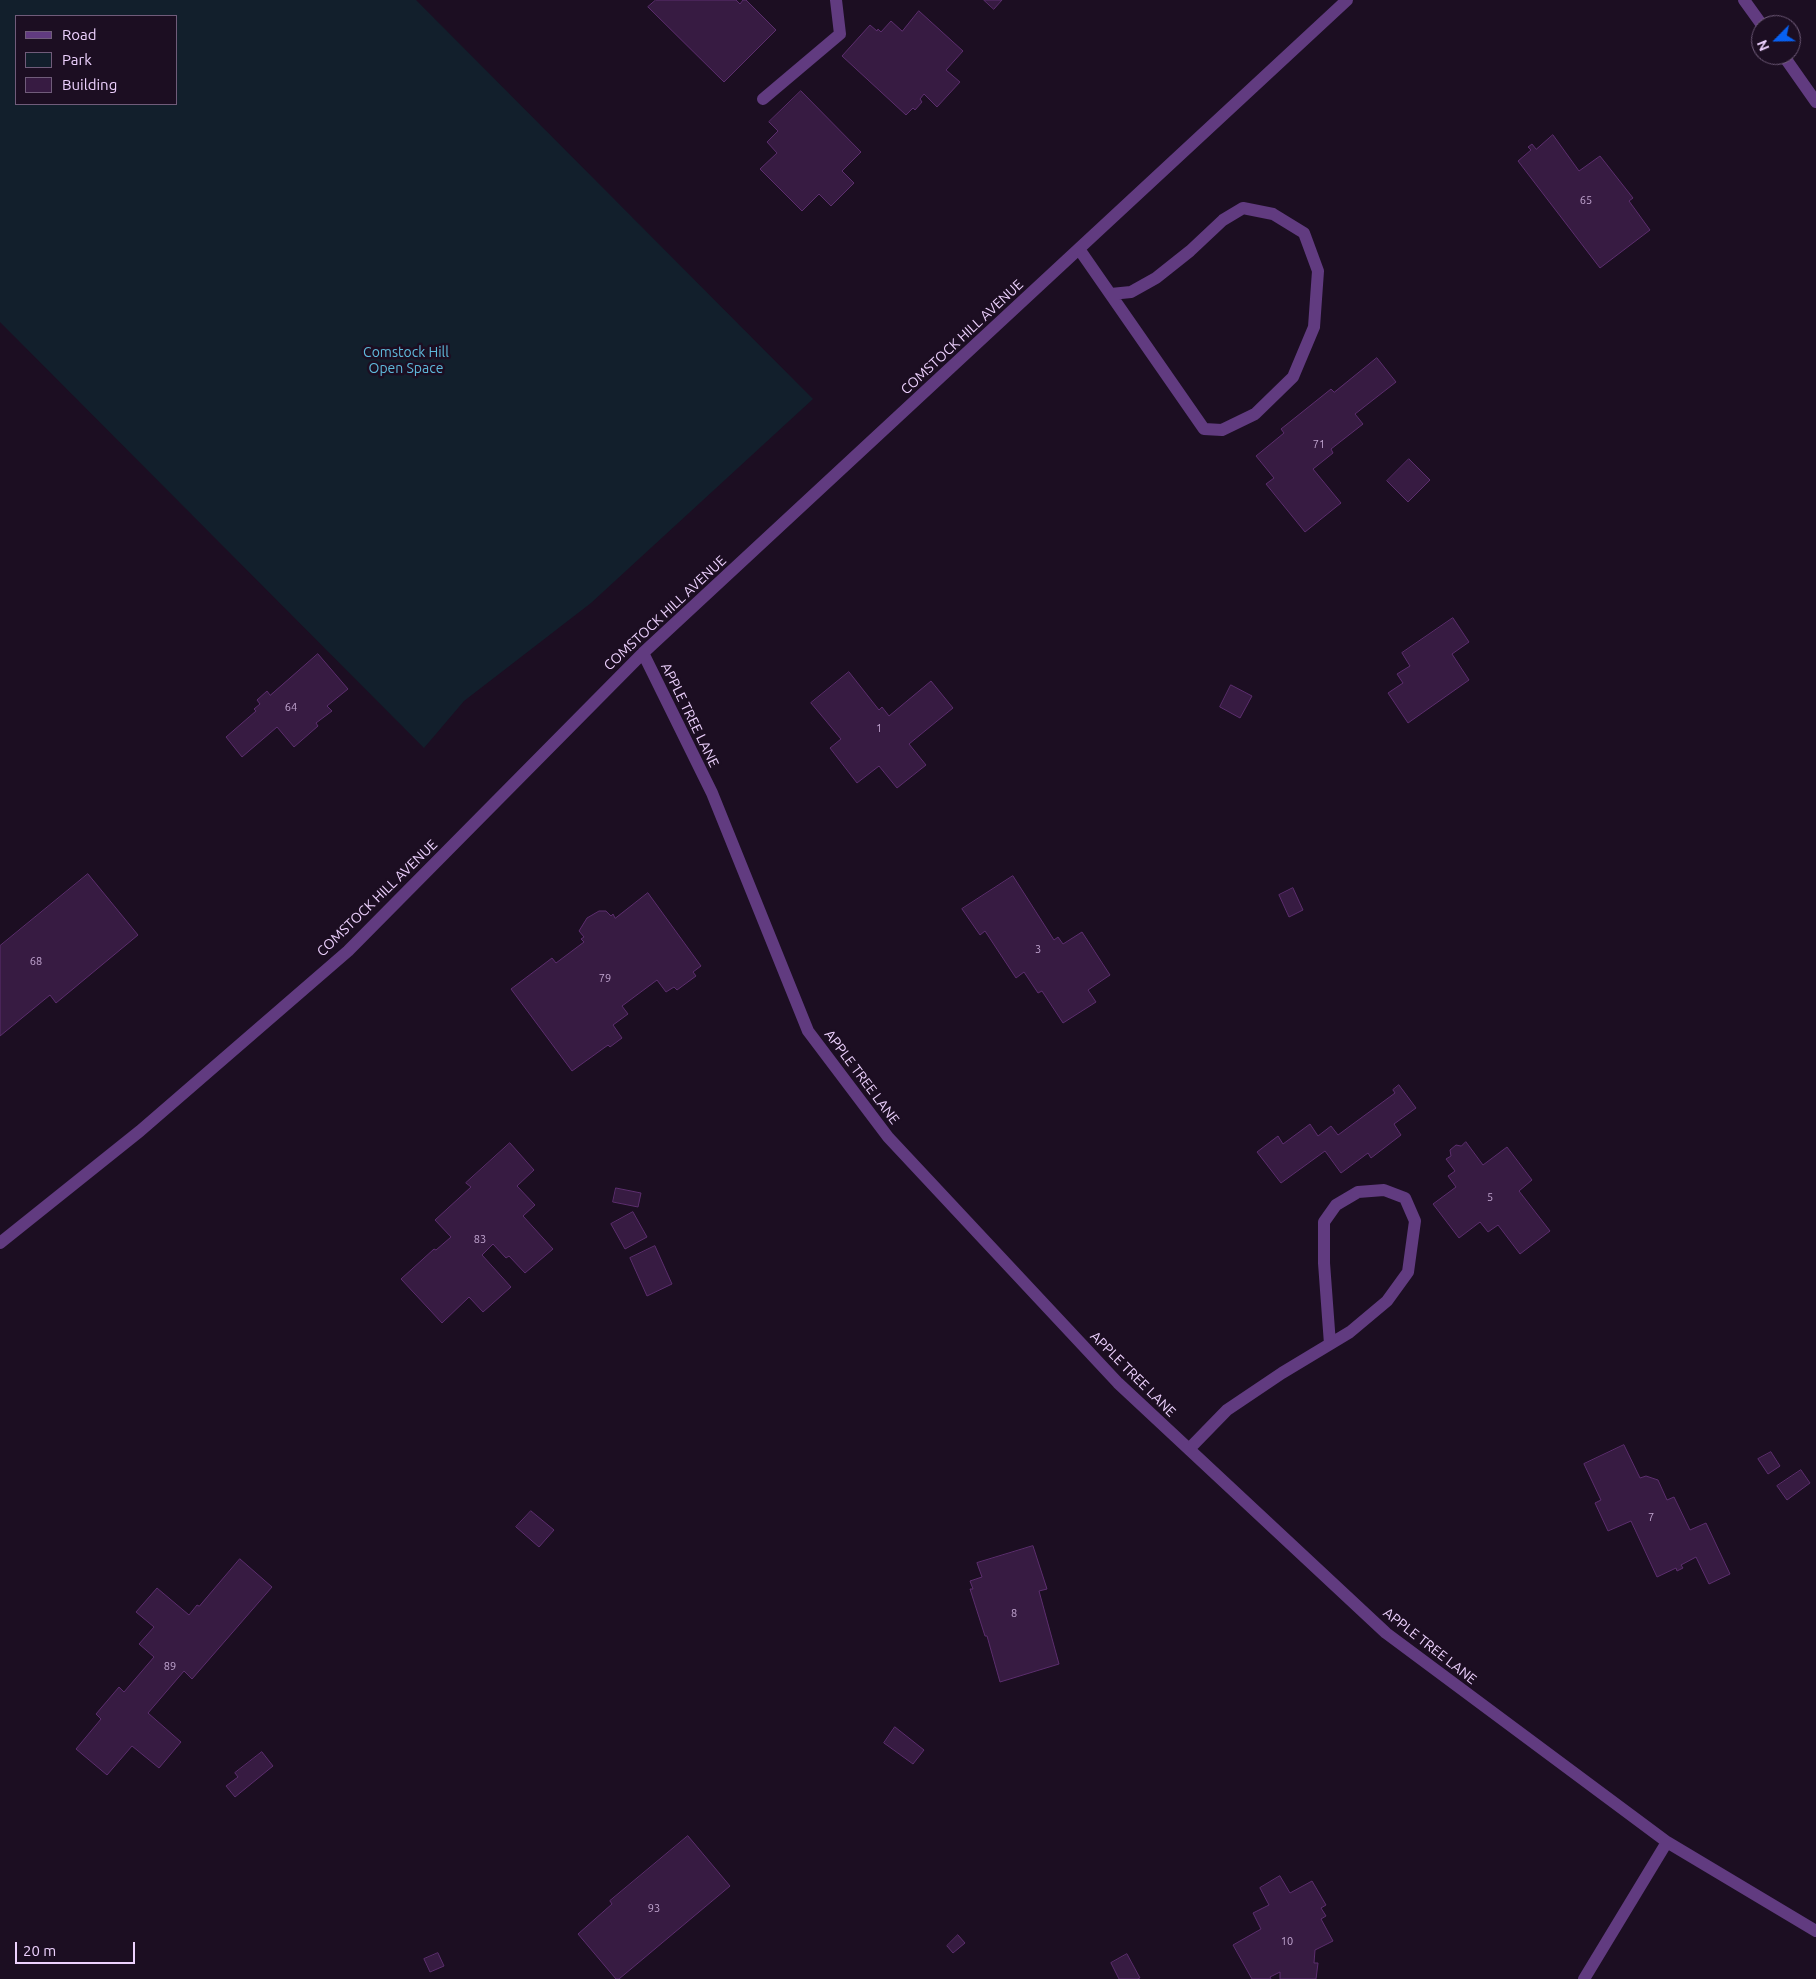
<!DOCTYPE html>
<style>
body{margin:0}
#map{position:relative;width:1816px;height:1979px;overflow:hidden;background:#1c0e22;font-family:Ubuntu,sans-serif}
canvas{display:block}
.legend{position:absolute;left:15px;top:15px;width:162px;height:90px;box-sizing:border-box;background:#1c0e22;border:1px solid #705c7a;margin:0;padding:6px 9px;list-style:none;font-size:15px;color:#edd1fe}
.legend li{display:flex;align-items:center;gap:10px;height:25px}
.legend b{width:25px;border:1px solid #705c7a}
.north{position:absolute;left:1751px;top:15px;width:50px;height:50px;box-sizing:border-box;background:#1c0e22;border:1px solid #705c7a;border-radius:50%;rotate:247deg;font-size:14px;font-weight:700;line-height:20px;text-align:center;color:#edd1fe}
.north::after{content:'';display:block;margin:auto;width:18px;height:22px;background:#0761f3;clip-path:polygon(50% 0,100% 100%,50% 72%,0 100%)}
.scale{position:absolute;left:15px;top:1942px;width:120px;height:22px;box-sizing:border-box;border:2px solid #edd1fe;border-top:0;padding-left:6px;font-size:15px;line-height:18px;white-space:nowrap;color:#edd1fe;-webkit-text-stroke:4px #1c0e22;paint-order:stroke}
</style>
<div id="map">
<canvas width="1816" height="1979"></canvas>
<ul class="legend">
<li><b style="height:6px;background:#613b80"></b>Road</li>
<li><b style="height:14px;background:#121f2c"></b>Park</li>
<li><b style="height:14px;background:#371b42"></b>Building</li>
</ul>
<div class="north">N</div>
<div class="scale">20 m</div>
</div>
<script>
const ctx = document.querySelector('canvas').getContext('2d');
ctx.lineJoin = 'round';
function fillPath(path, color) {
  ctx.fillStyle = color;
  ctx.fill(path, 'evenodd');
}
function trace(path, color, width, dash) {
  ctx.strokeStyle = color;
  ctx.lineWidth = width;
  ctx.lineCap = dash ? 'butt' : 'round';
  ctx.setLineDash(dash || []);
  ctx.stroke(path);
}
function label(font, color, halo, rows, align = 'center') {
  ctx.font = font + ' Ubuntu,sans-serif';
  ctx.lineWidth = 5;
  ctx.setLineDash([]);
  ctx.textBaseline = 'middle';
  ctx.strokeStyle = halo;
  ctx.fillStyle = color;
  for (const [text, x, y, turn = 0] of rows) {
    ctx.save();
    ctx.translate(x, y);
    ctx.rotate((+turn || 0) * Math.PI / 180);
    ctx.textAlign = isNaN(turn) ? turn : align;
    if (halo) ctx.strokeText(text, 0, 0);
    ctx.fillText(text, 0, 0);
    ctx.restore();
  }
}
fillPath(new Path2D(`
 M0,0H416L813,399L591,603L464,701L424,748L0,322ZM16,16H176V104H16Z`), '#121f2c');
const building = new Path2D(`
 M656,0H736L740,4L743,0H746L776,30L724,82L648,7Z
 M984,0H1002L994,9Z
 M919,11L963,51L946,70L960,82L937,107L924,94L920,99L922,102L915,110L913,108L906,115L842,56L870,25L877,31L878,29L881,32L891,21L902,31Z
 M801,91L861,152L842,171L854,183L831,206L819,194L802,211L760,169L777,153L767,142L778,131L769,122Z
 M1553,135L1579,171L1600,156L1633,198L1629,201L1650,230L1600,268L1518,161L1531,150L1528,147L1532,144L1536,149Z
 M1377,358L1396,382L1355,414L1363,424L1331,449L1333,453L1313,469L1341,503L1305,532L1266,484L1274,478L1256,456L1284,433L1281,429L1331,389L1334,392Z
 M1409,459L1430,480L1408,502L1387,481Z
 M1453,618L1469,642L1452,654L1469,680L1408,723L1388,693L1403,683L1397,674L1410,666L1402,653Z
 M318,654L348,689L327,706L332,711L316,723L318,726L294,747L277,727L242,757L226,737L256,711L254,709L260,704L257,700L267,691L270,695Z
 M849,672L879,710L882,707L889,716L931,681L953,708L909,744L926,765L897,788L879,766L857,783L830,748L841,739L811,703Z
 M1231,685L1252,696L1240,718L1220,707Z
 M88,874L138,935L56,1003L50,995L0,1036V946Z
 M1013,876L1054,940L1058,937L1063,944L1082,932L1110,975L1088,990L1096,1002L1063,1023L1042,991L1038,993L1024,972L1016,978L985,931L980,935L962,909Z
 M1293,888L1303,910L1289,917L1279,895Z
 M648,893L701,966L693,972L696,976L677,990L674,987L666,992L657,980L622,1006L628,1014L613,1025L622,1038L610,1047L608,1045L572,1071L511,989L552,958L556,963L584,942L581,939L584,937L579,931L587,918L599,911H606L611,916L613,914L615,918Z
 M1399,1085L1416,1108L1394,1124L1401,1135L1371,1158L1368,1153L1341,1173L1325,1151L1281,1183L1257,1152L1278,1136L1283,1144L1310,1124L1318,1136L1331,1126L1338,1135L1395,1093L1393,1090Z
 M1466,1142L1483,1165L1507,1147L1532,1180L1519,1191L1550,1231L1520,1254L1498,1225L1488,1232L1480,1222L1459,1238L1433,1204L1456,1187L1448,1176L1455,1171L1446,1159L1451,1156L1450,1150L1456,1145L1461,1146Z
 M510,1143L534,1170L517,1186L535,1205L523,1216L553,1249L525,1273L509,1256L506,1258L493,1244L482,1255L511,1287L483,1312L469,1297L442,1323L401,1279L434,1249L436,1250L451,1237L435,1220L471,1187L466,1183Z
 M616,1188L641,1193L638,1207L613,1202Z
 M633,1212L647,1237L625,1249L611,1224Z
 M655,1246L672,1284L647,1296L630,1258Z
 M1624,1445L1640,1478L1646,1476L1658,1480L1667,1500L1674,1497L1690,1530L1706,1523L1730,1574L1709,1584L1696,1557L1681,1565L1683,1568L1677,1571L1676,1568L1657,1577L1631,1521L1608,1531L1595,1503L1601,1500L1584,1464Z
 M1771,1452L1780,1466L1768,1474L1758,1459Z
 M1801,1470L1810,1483L1787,1500L1777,1486Z
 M531,1511L554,1530L539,1547L516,1527Z
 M1033,1546L1047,1589L1039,1591L1059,1664L1000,1682L987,1636H985L970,1589H973L970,1581L982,1577L977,1563Z
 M240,1559L272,1587L192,1679L184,1671L148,1713L181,1742L159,1768L132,1746L107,1775L76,1749L101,1719L96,1714L119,1687L124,1692L154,1657L139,1644L154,1627L136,1612L157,1588L189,1615L197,1605L199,1606Z
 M895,1727L924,1750L913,1764L884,1743Z
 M262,1752L273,1766L235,1797L226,1786L238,1777L235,1773Z
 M688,1836L730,1886L619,1979H616L578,1934L612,1904L610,1901Z
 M1280,1876L1290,1893L1312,1881L1326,1905L1321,1908L1326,1916L1321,1919L1333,1941L1315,1950L1314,1963H1318L1316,1979H1280V1972L1270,1977L1271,1979H1252L1233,1945L1261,1929L1253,1913L1269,1905L1260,1888Z
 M958,1935L965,1943L953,1953L947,1946Z
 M438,1953L444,1966L430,1972L424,1959Z
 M1127,1954L1140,1978L1137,1979H1119L1111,1963Z`);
fillPath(building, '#371b42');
trace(building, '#5c2e6e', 1);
trace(new Path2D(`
 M1744,0L1762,25
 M1783,55L1816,102
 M763,99L840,34L836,0
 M1079,249L1204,429L1222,430L1255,414L1293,377L1314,327L1318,271L1304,233L1273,214L1243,208L1223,220L1190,251L1156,278L1131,292L1111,294
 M643,653L712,793L808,1031L888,1137L1118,1383L1386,1633L1667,1842L1816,1931
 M0,1243L140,1131L348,951L643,653L1347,0
 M1189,1449L1227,1410L1282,1373L1350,1332L1387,1301L1408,1272L1415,1221L1405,1198L1384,1190L1358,1192L1336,1205L1324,1222V1263L1330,1344
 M1584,1979L1667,1842`), '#613b80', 12);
label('11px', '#c0a4cf', null, [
 ["65",1586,200],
 ["71",1319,444],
 ["64",291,707],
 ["1",879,728],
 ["3",1038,949],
 ["68",36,961],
 ["79",605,978],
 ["5",1490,1197],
 ["83",480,1239],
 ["7",1651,1517],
 ["8",1014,1613],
 ["89",170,1666],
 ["93",654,1908],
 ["10",1287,1941]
]);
label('14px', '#edd1fe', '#1c0e22', [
 ["COMSTOCK HILL AVENUE",962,337,-43],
 ["COMSTOCK HILL AVENUE",665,613,-43],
 ["APPLE TREE LANE",690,715,64],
 ["COMSTOCK HILL AVENUE",377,898,-44],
 ["APPLE TREE LANE",862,1077,53],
 ["APPLE TREE LANE",1133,1374,45],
 ["APPLE TREE LANE",1430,1646,38]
]);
label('14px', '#5fbadb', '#1c0e22', [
 ["Comstock Hill",406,352],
 ["Open Space",406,368]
]);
</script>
